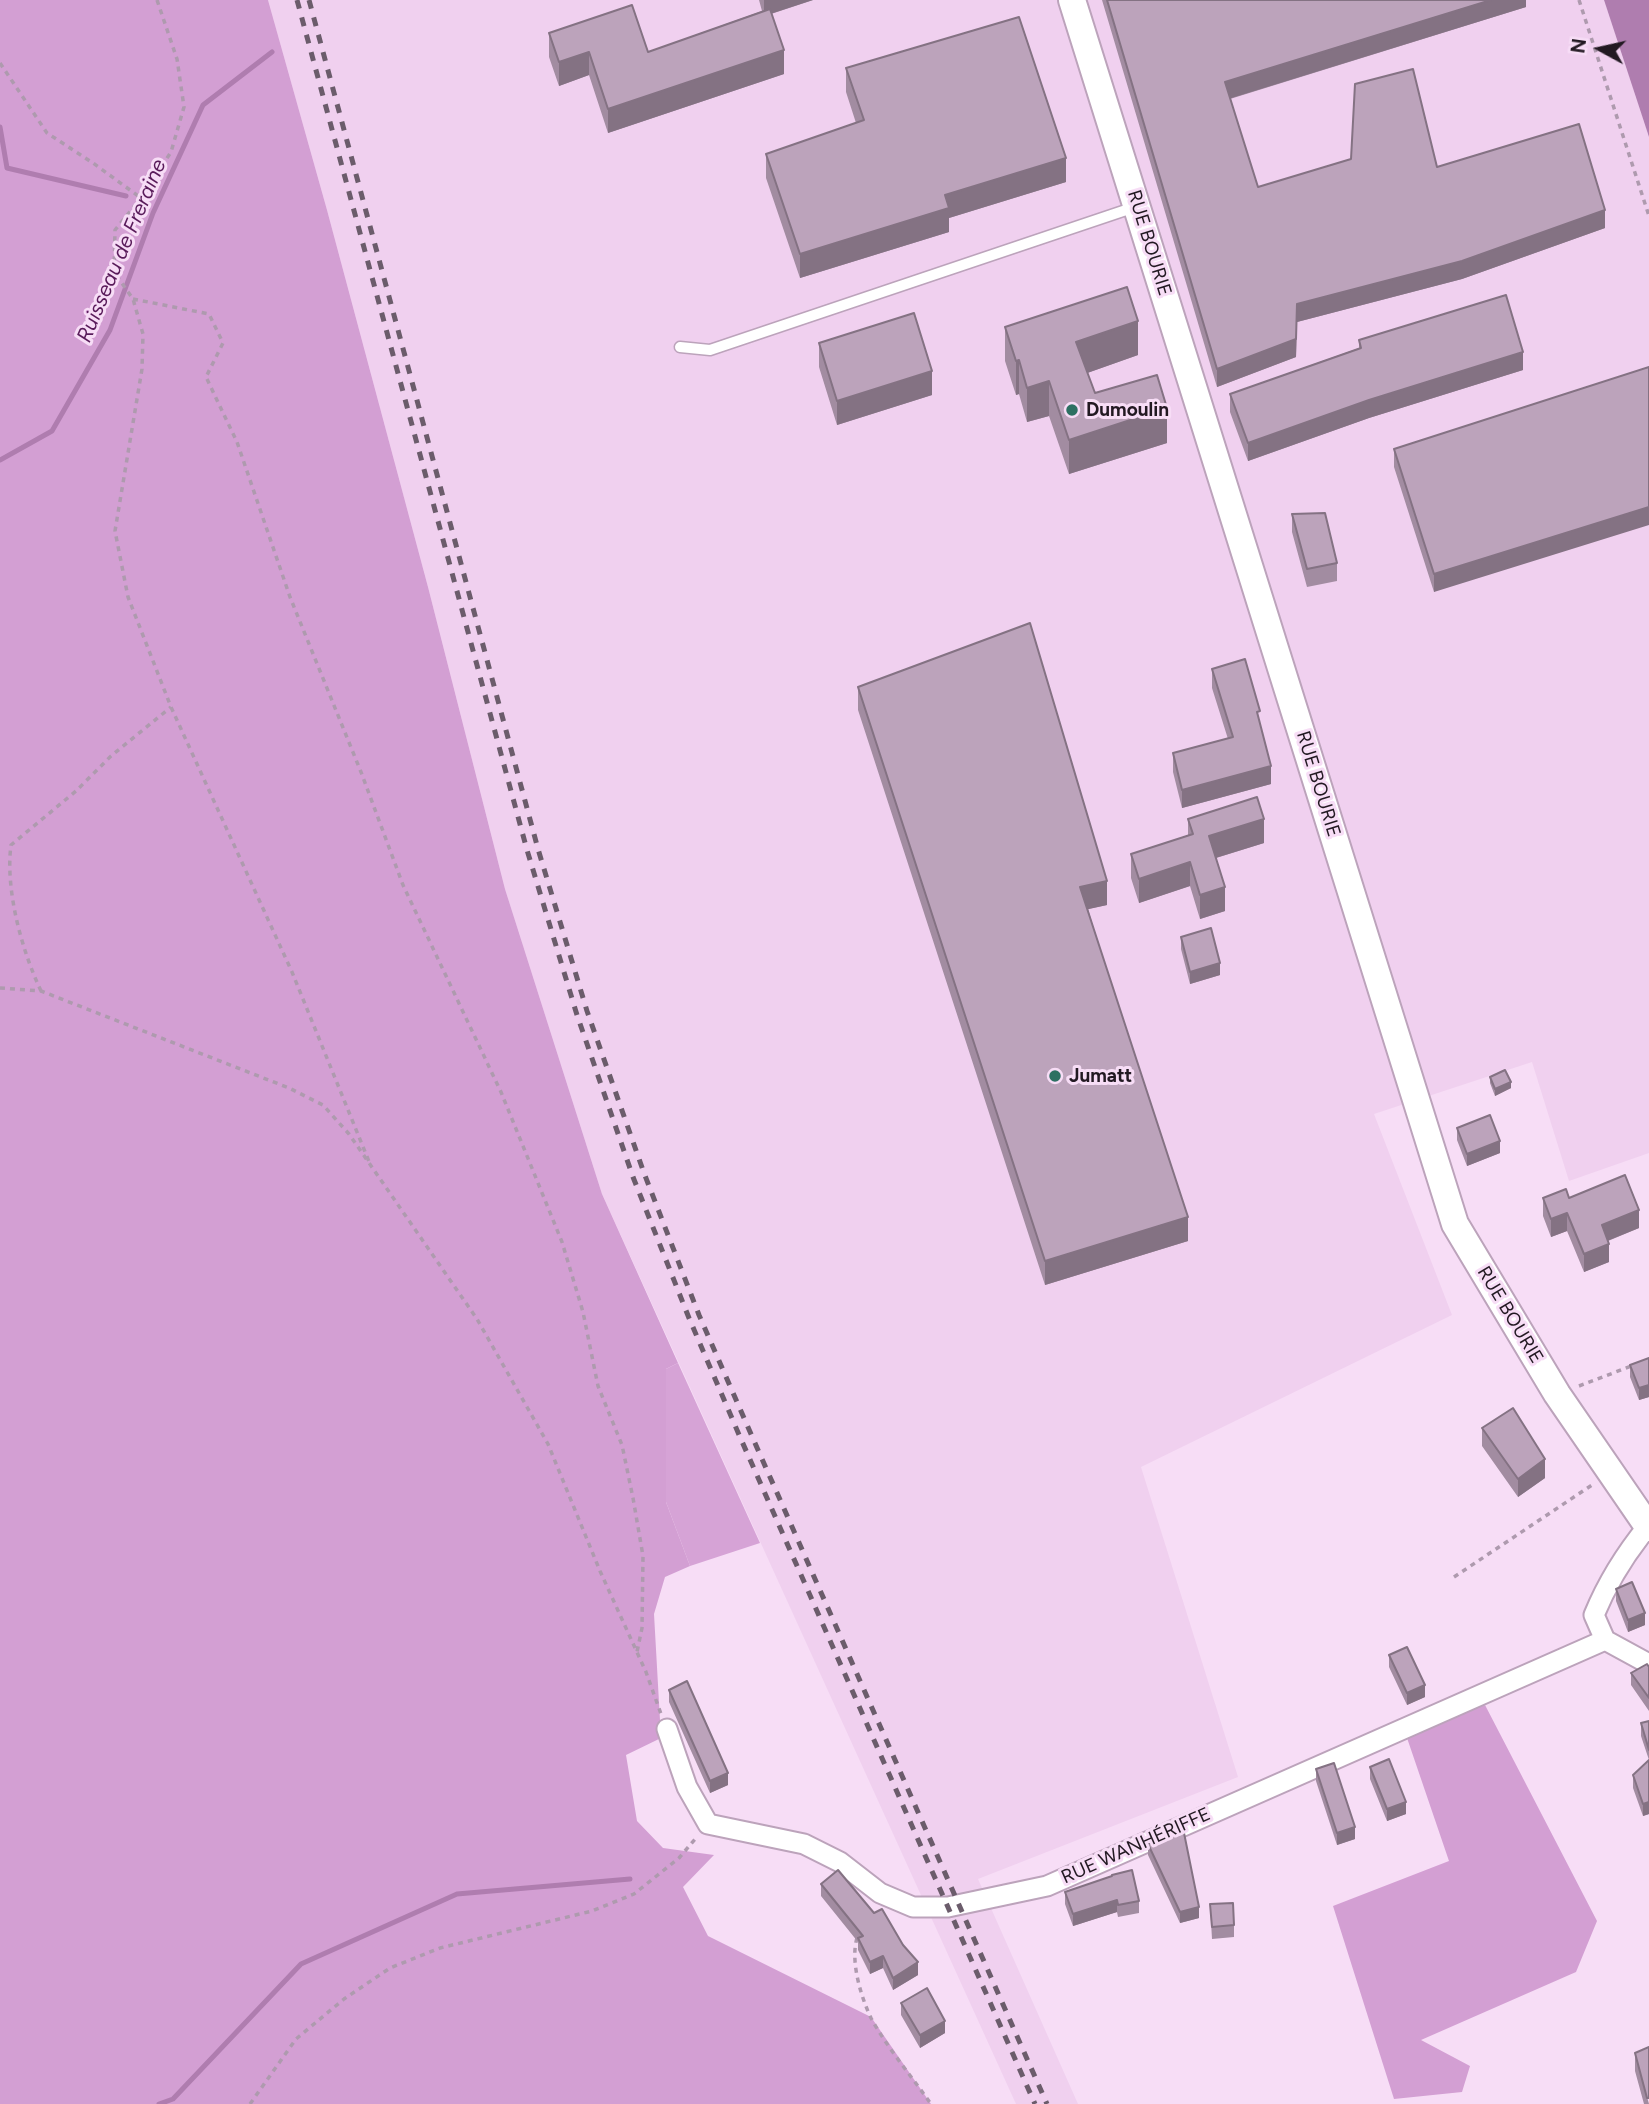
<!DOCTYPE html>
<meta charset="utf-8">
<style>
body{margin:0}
#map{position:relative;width:1649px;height:2104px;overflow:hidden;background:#f7ddf6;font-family:Figtree,sans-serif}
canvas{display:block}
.north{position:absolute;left:1565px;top:14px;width:70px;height:70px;-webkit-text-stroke:5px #f7ddf6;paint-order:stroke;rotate:278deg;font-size:19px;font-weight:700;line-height:28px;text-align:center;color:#221922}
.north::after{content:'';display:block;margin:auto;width:24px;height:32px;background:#221922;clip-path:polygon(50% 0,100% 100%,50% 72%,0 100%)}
</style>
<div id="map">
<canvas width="1649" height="2104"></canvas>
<div class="north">N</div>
</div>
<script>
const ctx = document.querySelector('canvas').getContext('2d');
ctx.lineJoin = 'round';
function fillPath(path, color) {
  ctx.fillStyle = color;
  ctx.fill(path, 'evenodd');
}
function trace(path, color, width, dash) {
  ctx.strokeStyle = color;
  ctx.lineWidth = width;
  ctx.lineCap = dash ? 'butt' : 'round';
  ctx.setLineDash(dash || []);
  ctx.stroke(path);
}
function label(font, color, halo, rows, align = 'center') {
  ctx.font = font + ' Figtree,sans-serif';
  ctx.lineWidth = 6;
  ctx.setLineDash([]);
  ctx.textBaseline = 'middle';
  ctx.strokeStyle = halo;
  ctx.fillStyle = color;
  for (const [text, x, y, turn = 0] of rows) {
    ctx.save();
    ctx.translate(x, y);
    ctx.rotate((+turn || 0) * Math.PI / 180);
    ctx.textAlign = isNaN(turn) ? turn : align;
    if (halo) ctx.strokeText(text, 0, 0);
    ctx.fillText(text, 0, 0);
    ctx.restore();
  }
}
fillPath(new Path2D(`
 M268,0H1604L1649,137V1153L1569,1181L1532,1062L1374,1114L1452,1315L1141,1467L1238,1777L978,1879L1078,2104H1016L602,1194L505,889L428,587L327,210Z`), '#f0d0ef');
fillPath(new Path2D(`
 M678,1363L760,1543L690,1566L666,1502V1369Z`), '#d6a3d6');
fillPath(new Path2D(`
 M0,0H268L327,210L428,587L505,889L602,1194L678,1363L666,1369V1502L690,1566L665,1577L654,1614L661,1738L626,1755L637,1821L663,1848L714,1855L683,1887L708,1936L871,2017L931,2104H0Z
 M1485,1705L1597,1921L1576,1972L1421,2040L1470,2066L1462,2092L1394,2099L1333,1906L1449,1861L1406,1735Z`), '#d39fd3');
fillPath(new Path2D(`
 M1604,0H1649V137Z`), '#af7daf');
trace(new Path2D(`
 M0,127L7,168L126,196
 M0,460L52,431L110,330L153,213L203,105L272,52
 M159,2104L173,2099L301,1964L457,1894L630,1879`), '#af7daf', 5);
const service = new Path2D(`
 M680,347L710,350L1135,207`);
const minor = new Path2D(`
 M1605,1640L1594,1615C1608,1581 1625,1554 1648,1526
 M667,1729L687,1787L708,1824L804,1844L840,1862L880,1893L913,1907H948L1047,1886L1605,1640L1649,1664`);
const secondary = new Path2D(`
 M1072,0L1455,1224L1557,1394L1649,1528`);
trace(service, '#bca3bb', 13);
trace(minor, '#bca3bb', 23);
trace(secondary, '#bca3bb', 30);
trace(new Path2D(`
 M157,0L177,59L184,107L171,152L141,198L115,230L114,272L133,299L143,334L142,369L115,531L128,597L171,707L292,972L370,1164
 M1579,0L1649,216
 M0,63L47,133L93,163L141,198
 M133,299L209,314L223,343L206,377L237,442L290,597L361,772L403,885L501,1092L562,1242L583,1312L598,1386L622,1445L633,1498L643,1556L642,1628L637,1652
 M0,988L41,991L289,1088L323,1105L349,1134L477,1319L548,1444L600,1571L646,1672L661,1714
 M41,991C22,951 5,890 11,845L76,791L111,756L171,707
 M1579,1386L1634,1365
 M1454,1577L1595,1483
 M857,1938C850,1961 861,1997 871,2018C886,2046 912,2077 931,2104
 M250,2104L296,2039L344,1999L390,1968L440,1948L592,1911L634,1894L679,1858L696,1838`), '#ae9aae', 3.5, [5, 5]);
trace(service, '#fff', 10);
trace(minor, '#fff', 19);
trace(secondary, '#fff', 26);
trace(new Path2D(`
 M297,0L527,850L577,1015L633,1177L689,1318L740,1437L1035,2104
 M309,0L538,849L587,1011L644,1173L699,1315L751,1434L1047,2104`), '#6b5c6b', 5, [9, 9]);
fillPath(new Path2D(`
 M759,0H813L771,14L784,74L608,133L589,75L559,86L549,57V33L648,52L762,11Z
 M1102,0H1526V7L1230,99L1258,187L1437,167L1605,228L1462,279L1297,322L1296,357L1217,387Z
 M846,68L1066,182L949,218V232L800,278L766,178V154L856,123L846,92Z
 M1005,327L1138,355L1087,373L1095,393L1167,443L1069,474L1049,416L1027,422L1019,394L1016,395L1005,361Z
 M1359,340L1523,370L1369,418L1248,461L1230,412V394L1359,348Z
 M819,343L932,395L837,425L819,367Z
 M1649,367L1434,592L1394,467V449Z
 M1292,514L1337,563V581L1307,587L1292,532Z
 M1212,669L1271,784L1182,808L1173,772V753L1228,739L1212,688Z
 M858,687L1107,905L1088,909L1188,1241L1045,1285L858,710Z
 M1188,819L1264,843L1216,858L1225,911L1200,919L1190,886L1139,903L1131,878V854L1188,836Z
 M1181,937L1220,975L1190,984L1181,949Z
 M1490,1077L1511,1088L1495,1096L1490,1083Z
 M1457,1128L1500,1153L1467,1166L1457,1140Z
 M1543,1198H1569L1639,1228L1608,1241L1609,1262L1584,1272L1567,1231L1551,1237L1543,1216Z
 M1649,1358V1397L1639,1400L1630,1377V1365Z
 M1482,1428L1545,1478L1518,1497L1482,1446Z
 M1616,1589L1645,1625L1628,1632L1616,1601Z
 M1389,1655L1425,1697L1407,1705L1389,1667Z
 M1649,1667V1711L1631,1685V1673Z
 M669,1690L728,1785L710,1793L669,1702Z
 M1649,1721V1814L1643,1816L1633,1788V1775L1649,1760L1641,1736V1723Z
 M1370,1767L1406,1814L1387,1821L1370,1779Z
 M1316,1769L1355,1839L1337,1845L1316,1781Z
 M1148,1844L1199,1918L1180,1923L1148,1855Z
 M821,1884L918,1975L893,1990L883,1968L870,1974L858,1950V1942L821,1896Z
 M1065,1892L1139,1901V1913L1118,1917L1117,1912L1073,1926L1065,1904Z
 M1210,1904L1234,1925V1937L1212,1939Z
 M901,2003L945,2033L920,2048L901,2015Z
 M1635,2053L1649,2104H1644L1635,2071Z`), '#a28ca1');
fillPath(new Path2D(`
 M764,0H813L764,16Z
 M1491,0H1526V7L1225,100V82Z
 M784,50V74L608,133V109Z
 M589,52V75L559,86V62Z
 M1066,158V182L949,218V232L800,278V254L945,195Z
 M1605,210V228L1462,279L1297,322L1296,357L1217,387V369L1297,304Z
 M1138,321V355L1076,377V342Z
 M1523,352V370L1369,418L1248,461V443L1369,400Z
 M1019,360V394L1016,395V361Z
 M932,371V395L837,425V401Z
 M1049,381V416L1027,422V388Z
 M1167,408V443L1069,474V440Z
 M1649,507V525L1434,592V574Z
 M1271,766V784L1182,808V790Z
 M1264,819V843L1209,860V836Z
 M1190,862V886L1139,903V879Z
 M1107,881V905L1080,911V887Z
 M1225,887V911L1200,919V895Z
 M1220,963V975L1190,984V972Z
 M1511,1082V1088L1495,1096V1089Z
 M1500,1141V1153L1467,1166V1154Z
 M1639,1210V1228L1602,1243V1225Z
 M1567,1213V1231L1551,1237V1219Z
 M1188,1217V1241L1045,1285V1261Z
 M1609,1244V1262L1584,1272V1254Z
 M1649,1385V1397L1639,1400V1388Z
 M1545,1459V1478L1518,1497V1479Z
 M1645,1613V1625L1628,1632V1620Z
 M1425,1685V1697L1407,1705V1693Z
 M728,1773V1785L710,1793V1781Z
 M1406,1802V1814L1387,1821V1809Z
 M1649,1802V1814L1643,1816V1804Z
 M1355,1827V1839L1337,1845V1833Z
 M1117,1900V1912L1073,1926V1914Z
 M1199,1907V1918L1180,1923V1912Z
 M883,1956V1968L870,1974V1962Z
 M918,1962V1975L893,1990V1978Z
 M945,2021V2033L920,2048V2035Z`), '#847283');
const building = new Path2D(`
 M1107,0H1491L1225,82L1258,187L1351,159L1355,84L1413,69L1437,167L1579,124L1605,210L1462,261L1297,304L1296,339L1217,369Z
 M632,5L648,52L770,9L784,50L608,109L589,52L559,62L549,33Z
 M1019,17L1066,158L945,195L949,208L800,254L766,154L864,120L846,68Z
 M1127,287L1138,321L1076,342L1095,393L1157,375L1167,408L1069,440L1049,381L1027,388L1019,360L1016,361L1005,327Z
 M1506,295L1523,352L1369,400L1248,443L1230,394L1361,348L1359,340Z
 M914,313L932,371L837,401L819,343Z
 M1649,367V507L1434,574L1394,449Z
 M1325,513L1337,563L1307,569L1292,514Z
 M1030,623L1107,881L1080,887L1188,1217L1045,1261L858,687Z
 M1245,659L1260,711L1257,712L1271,766L1182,790L1173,753L1233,737L1212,669Z
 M1257,797L1264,819L1209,836L1225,887L1200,895L1190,862L1139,879L1131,854L1193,834L1188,819Z
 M1211,928L1220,963L1190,972L1181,937Z
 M1505,1070L1511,1082L1495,1089L1490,1077Z
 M1490,1115L1500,1141L1467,1154L1457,1128Z
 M1625,1175L1639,1210L1602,1225L1609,1244L1584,1254L1567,1213L1551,1219L1543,1198L1566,1189L1569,1198Z
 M1649,1358V1385L1639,1388L1630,1365Z
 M1513,1408L1545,1459L1518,1479L1482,1428Z
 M1632,1582L1645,1613L1628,1620L1616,1589Z
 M1407,1647L1425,1685L1407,1693L1389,1655Z
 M1647,1664L1649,1667V1698L1631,1673Z
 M687,1681L728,1773L710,1781L669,1690Z
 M1649,1721V1750L1641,1723Z
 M1389,1759L1406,1802L1387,1809L1370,1767Z
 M1649,1760V1802L1643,1804L1633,1775Z
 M1334,1763L1355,1827L1337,1833L1316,1769Z
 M1183,1828L1199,1907L1180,1912L1148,1844Z
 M838,1870L874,1913L882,1909L903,1945L918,1962L893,1978L883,1956L870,1962L858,1938L863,1936L821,1884Z
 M1132,1870L1139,1901L1118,1905L1117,1900L1073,1914L1065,1892L1112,1876V1875Z
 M1233,1903L1234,1925L1212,1927L1210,1904Z
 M927,1988L945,2021L920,2035L901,2003Z
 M1649,2047V2098H1647L1635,2053Z`);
fillPath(building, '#bca3bb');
trace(building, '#847283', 2);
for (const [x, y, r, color] of [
 [1072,410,7,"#2d7062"],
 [1055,1076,7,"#2d7062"]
]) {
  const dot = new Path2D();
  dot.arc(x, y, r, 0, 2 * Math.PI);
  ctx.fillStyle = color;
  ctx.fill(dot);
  trace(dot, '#f7ddf6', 2.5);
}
label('19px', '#221922', '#f7ddf6', [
 ["RUE BOURIE",1149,243,73],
 ["RUE BOURIE",1318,784,73],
 ["RUE BOURIE",1510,1315,59],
 ["RUE WANHÉRIFFE",1136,1846,-24]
]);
label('bold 19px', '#221922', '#f7ddf6', [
 ["Dumoulin",1086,410],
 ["Jumatt",1069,1076]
], 'left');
label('italic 21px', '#591b5a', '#f7ddf6', [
 ["Ruisseau de Freraine",122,251,-67]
]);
</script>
